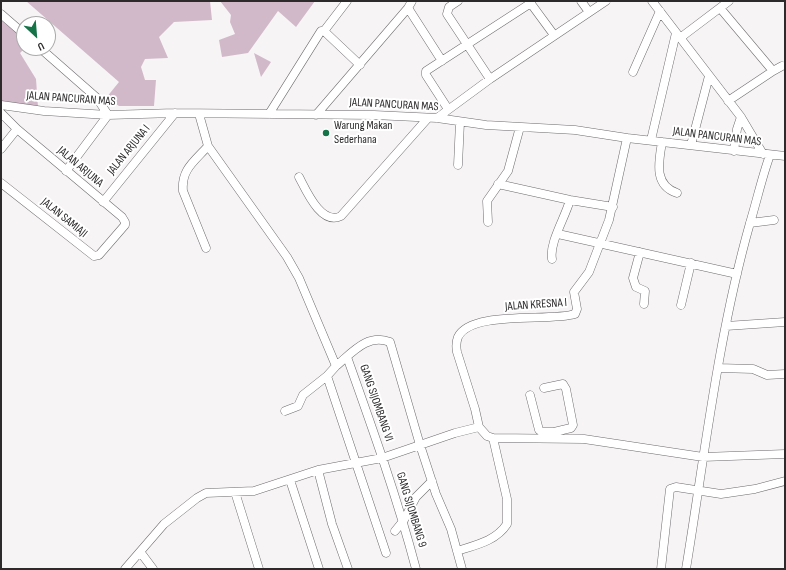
<!DOCTYPE html>
<style>
body{margin:0}
#map{position:relative;width:786px;height:570px;overflow:hidden;background:#f7f4f6;font-family:"Sofia Sans Condensed",sans-serif}
canvas{display:block}
.frame{position:absolute;inset:0;border:2px solid #2c2a2b;pointer-events:none}
.north{position:absolute;left:16px;top:16px;width:40px;height:40px;box-sizing:border-box;background:#fff;border:1px solid #abaaaa;border-radius:50%;rotate:154deg;font-size:11px;font-weight:700;line-height:16px;text-align:center;color:#2c2a2b}
.north::after{content:'';display:block;margin:auto;width:14px;height:18px;background:#157348;clip-path:polygon(50% 0,100% 100%,50% 72%,0 100%)}
</style>
<div id="map">
<canvas width="786" height="570"></canvas>
<div class="frame"></div>
<div class="north">U</div>
</div>
<script>
const ctx = document.querySelector('canvas').getContext('2d');
ctx.lineJoin = 'round';
function fillPath(path, color) {
  ctx.fillStyle = color;
  ctx.fill(path, 'evenodd');
}
function trace(path, color, width, dash) {
  ctx.strokeStyle = color;
  ctx.lineWidth = width;
  ctx.lineCap = dash ? 'butt' : 'round';
  ctx.setLineDash(dash || []);
  ctx.stroke(path);
}
function label(font, color, halo, rows, align = 'center') {
  ctx.font = font + ' "Sofia Sans Condensed",sans-serif';
  ctx.lineWidth = 4;
  ctx.setLineDash([]);
  ctx.textBaseline = 'middle';
  ctx.strokeStyle = halo;
  ctx.fillStyle = color;
  for (const [text, x, y, turn = 0] of rows) {
    ctx.save();
    ctx.translate(x, y);
    ctx.rotate((+turn || 0) * Math.PI / 180);
    ctx.textAlign = isNaN(turn) ? turn : align;
    if (halo) ctx.strokeText(text, 0, 0);
    ctx.fillText(text, 0, 0);
    ctx.restore();
  }
}
fillPath(new Path2D(`
 M26,1H210L212,20L174,22L159,37L168,58L145,59L141,67L145,80H156L154,106H119L106,98L119,82Z
 M220,1H315L296,27L278,11L248,53L222,57L219,40L235,34L230,22L231,15Z
 M1,17L24,39L25,48L20,53L36,79L38,107L1,101Z
 M254,53L271,62L261,77Z`), '#d2b9ca');
const street = new Path2D(`
 M458,1L449,7L447,14L490,79
 M529,1L554,35
 M581,1L589,12
 M652,1L741,117L763,154
 M408,8L412,1
 M720,8L773,71L782,66
 M1,14L24,34
 M324,31L347,1
 M680,38L729,1
 M40,48L97,98L108,115L66,171
 M633,72L660,11
 M728,101L773,71
 M1,105L44,111L108,115L175,113L374,115L437,118L486,125L575,130L627,138L785,156
 M448,109L426,75V71L531,3
 M1,113L17,129L122,217L125,222V225L99,255L94,256L1,183
 M199,114L208,146L287,257L299,278L336,366L327,376L303,395L298,406L285,411
 M269,114L321,31H324L360,65
 M316,115L408,8L442,61
 M437,118L490,79L606,1
 M627,138L609,220L589,272L574,292L577,309L575,314C550,322 471,310 458,337C456,342 456,347 457,352L475,409L479,427L487,436L493,438L584,439L703,457L785,454
 M651,140L676,33
 M662,142C659,161 653,185 677,193
 M691,145L709,76
 M1,149L17,129
 M734,151L737,129L741,117
 M458,165L460,122
 M299,177C306,190 321,226 341,216L428,118
 M498,184L570,200L613,207
 M103,202L175,113
 M488,222L487,201L508,171L520,127
 M750,223L774,220
 M558,234L737,274
 M206,248L183,191C181,169 195,161 208,146
 M640,252L633,278L636,287L645,291L644,304
 M552,259C549,243 565,218 570,200
 M681,305L691,263
 M726,326L785,322
 M347,357C372,427 397,497 416,569
 M336,366C352,353 367,333 390,342L420,445L436,494L451,529L462,569
 M718,368L753,369L767,375L785,374
 M327,376L386,553
 M544,388L563,384L566,389L573,425L571,428L554,432L555,438
 M530,395L539,430L542,432H554
 M318,470L332,524L348,569
 M290,480L319,569
 M235,492L259,569
 M395,531L404,520L416,497L432,481
 M457,551C476,545 496,541 507,524V499L493,438
 M141,553L153,569
 M125,569L164,524L197,498L206,493L254,491L318,470L382,458L455,433L479,427
 M661,569L670,489L676,487L721,494L755,489L785,481
 M686,569C705,453 718,336 750,223C757,200 762,177 770,155`);
trace(street, '#6e6c6e', 9);
trace(street, '#fff', 8);
for (const [x, y, r, color] of [
 [326,133,4,"#157348"]
]) {
  const dot = new Path2D();
  dot.arc(x, y, r, 0, 2 * Math.PI);
  ctx.fillStyle = color;
  ctx.fill(dot);
  trace(dot, '#fff', 1.5);
}
label('12px', '#2c2a2b', '#fff', [
 ["JALAN PANCURAN MAS",71,99,4],
 ["JALAN PANCURAN MAS",394,105,3],
 ["JALAN PANCURAN MAS",717,137,7],
 ["JALAN ARJUNA I",129,150,-51],
 ["JALAN ARJUNA",80,167,40],
 ["JALAN SAMIAJI",64,218,39],
 ["JALAN KRESNA I",536,305,-4],
 ["GANG SIJOMBANG VI",376,403,71],
 ["GANG SIJOMBANG 9",411,510,73]
]);
label('12px', '#2c2a2b', '#fff', [
 ["Warung Makan",334,126],
 ["Sederhana",334,140]
], 'left');
</script>
